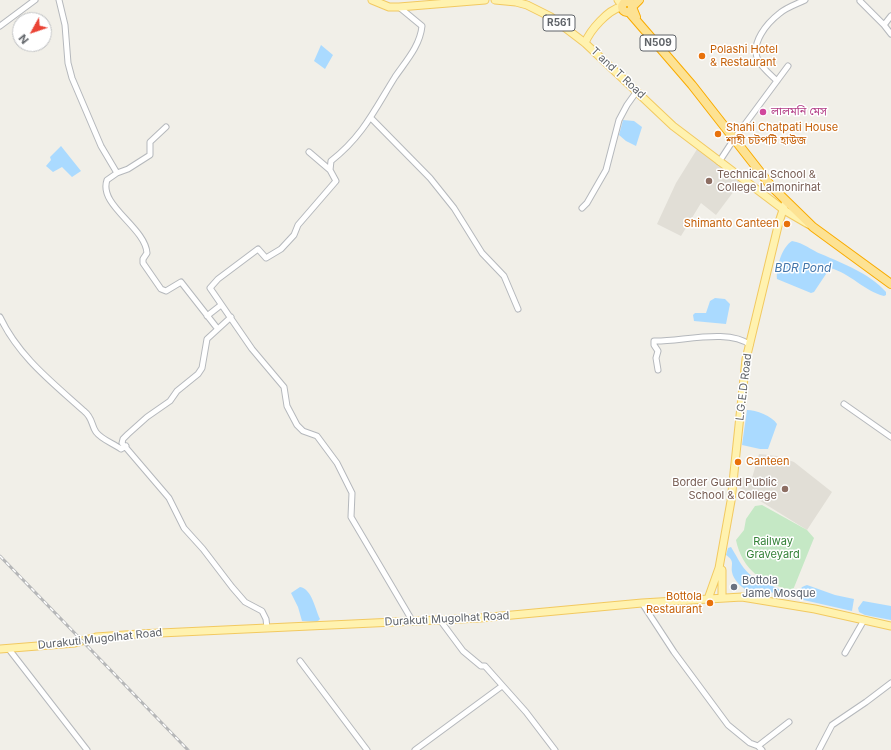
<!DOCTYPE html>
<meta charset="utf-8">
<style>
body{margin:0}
#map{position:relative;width:891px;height:750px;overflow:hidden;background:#f1efe8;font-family:Inter,sans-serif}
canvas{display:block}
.north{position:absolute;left:12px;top:12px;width:40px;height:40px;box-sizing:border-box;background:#fff;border:1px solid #bfc1c3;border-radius:50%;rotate:230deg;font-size:11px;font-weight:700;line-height:16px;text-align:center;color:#5f6368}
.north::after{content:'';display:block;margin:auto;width:14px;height:18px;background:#ea4335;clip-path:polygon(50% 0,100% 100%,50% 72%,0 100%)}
</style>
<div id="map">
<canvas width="891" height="750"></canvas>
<div class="north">N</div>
</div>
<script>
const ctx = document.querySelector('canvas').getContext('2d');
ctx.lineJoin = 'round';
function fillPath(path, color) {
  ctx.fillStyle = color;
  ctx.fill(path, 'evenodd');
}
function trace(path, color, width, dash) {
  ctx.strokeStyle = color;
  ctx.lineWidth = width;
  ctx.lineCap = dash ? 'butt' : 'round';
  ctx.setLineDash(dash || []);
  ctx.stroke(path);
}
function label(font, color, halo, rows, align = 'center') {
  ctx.font = font + ' Inter,"Noto Sans Bengali",sans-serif';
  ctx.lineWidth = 3;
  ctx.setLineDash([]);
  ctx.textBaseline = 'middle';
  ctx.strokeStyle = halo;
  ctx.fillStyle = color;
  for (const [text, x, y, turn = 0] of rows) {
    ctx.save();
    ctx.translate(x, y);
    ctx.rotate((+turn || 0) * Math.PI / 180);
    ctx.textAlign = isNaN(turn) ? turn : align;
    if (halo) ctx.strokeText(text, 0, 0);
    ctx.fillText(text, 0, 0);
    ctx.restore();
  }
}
fillPath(new Path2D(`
 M699,146L743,179L716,215L701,203L681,236L657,224L676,183Z
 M759,454L777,456L794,462L832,492L807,530L736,486L738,477L752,478Z`), '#e1ded6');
fillPath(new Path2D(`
 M762,505L807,530L814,538L793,590C764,585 742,570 736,540L744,530L746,519L755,506Z`), '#c5e8c5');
fillPath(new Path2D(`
 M321,45L333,55L325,69L314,61Z
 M623,120L634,121L642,127L636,146L626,141L619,135Z
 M61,146L81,171L72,177L62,167L53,172L46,166L51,160L50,157Z
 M792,241C804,243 811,250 821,254C844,264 869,273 886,292V295L884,296C864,291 850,273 830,268L814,292L811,293L777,279C776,267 782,247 792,241Z
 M715,298L725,299L730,304L726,324L694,321L693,315L695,313H706L710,301Z
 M747,410C756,410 772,416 777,424L768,449H760L742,445Z
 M731,547C739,560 742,569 755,579C764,586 779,584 784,595L765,591L763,588L755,589L750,592C743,589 733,580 732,572C731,564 735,561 726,555L728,548Z
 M807,585L835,595L854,599L852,611L799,599C798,592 799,587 807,585Z
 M300,587C312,589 315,609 320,619L317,622L302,621L298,607L291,593Z
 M863,601L891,606V620L865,615L859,612L858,608Z`), '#aadaff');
const minor = new Path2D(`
 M59,0L65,25L68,63L72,78L101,146L117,173L107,180C98,205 145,227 147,253L143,259V263L161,289L166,291L181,282L217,328
 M860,1L884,25
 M399,7L422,26C420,46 406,61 395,77C375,109 363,136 331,161L330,170L336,181L298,225L294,235L281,249L266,258L258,249L218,279L210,288L252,349L284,387L287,406L297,425L303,431L317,436L337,463L352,493L351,517L413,622
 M891,16L884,25L891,34
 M0,26L35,0
 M777,81C771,75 762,68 758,60C750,43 767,23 780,13C787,7 797,4 805,0
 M371,118L430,178L454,208L482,253L504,276L518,309
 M309,152L330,170
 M719,162L734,139L788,66
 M117,173L128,169L150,155V142L166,127
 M582,208L587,203L606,170L619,120L627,105L637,91
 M207,316L221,305
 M0,317C19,357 52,382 84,411C93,418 91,425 96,432C102,440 113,443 121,449L126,446
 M231,317L207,339L202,368L198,374L177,391L170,401L147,417L128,434L123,439L122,443L169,498L184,528L203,549L232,587L245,602L262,611L266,619L267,628
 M658,370L656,358L658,351L654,345V341C680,342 729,328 750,345
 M844,404L891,437
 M642,603L674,652L728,725L750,743L758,746L762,750
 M440,620L463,651L481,666H485L526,712L555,750
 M8,648L87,750
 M845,653L864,620
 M300,661L367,750
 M758,746L789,722
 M415,750L502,686
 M819,750L832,725L866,702L891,683`);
const major = new Path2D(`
 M372,0L389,7H399L485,0
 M495,0L516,2L527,5L551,17L585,43L673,126L784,210L808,224
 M618,0L622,5
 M585,43C590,30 608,10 621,7
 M719,568L722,570V598
 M708,599L719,568L731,501L746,359L779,222L786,201
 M0,649L75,643L96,637L139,634L480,618L642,603L742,597L815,609L891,626`);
const highway = new Path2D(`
 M622 7a5 5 0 1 1 10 0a5 5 0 1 1-10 0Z
 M629,12L692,85L771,186L813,227L891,284
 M636,17L632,7L639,0`);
trace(minor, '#b5b8bc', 7);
trace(major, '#f2c960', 9);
trace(highway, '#f9ab00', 10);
trace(minor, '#fff', 5);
trace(major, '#fff2af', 7);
trace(highway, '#fde293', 8);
const rail = new Path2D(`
 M0,556L188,750`);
trace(rail, '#b6b7b8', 3);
trace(rail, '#fff', 1.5, [4.5]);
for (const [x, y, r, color] of [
 [702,56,4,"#e8710a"],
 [763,112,4,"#d1479c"],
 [718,134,4,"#e8710a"],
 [709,181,4,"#8d6e63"],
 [787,224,4,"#e8710a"],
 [738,462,4,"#e8710a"],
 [785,489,4,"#8d6e63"],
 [734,587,4,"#6b7280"],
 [710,603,4,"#e8710a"]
]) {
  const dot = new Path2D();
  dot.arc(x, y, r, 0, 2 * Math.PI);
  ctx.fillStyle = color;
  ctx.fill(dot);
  trace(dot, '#fff', 1.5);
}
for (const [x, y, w] of [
 [559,23,32],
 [658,43,36]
]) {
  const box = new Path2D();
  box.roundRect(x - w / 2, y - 8, w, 16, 3);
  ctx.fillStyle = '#fff';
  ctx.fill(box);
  trace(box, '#5f6368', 1);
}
label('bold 10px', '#5f6368', null, [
 ["R561",559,23],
 ["N509",658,43]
]);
label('11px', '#c56008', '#fff', [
 ["Polashi Hotel",710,50],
 ["& Restaurant",710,63],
 ["Shahi Chatpati House",726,128],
 ["শাহী চটপটি হাউজ",726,141],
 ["Shimanto Canteen",779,224,"right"],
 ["Canteen",746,462],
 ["Bottola",702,597,"right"],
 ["Restaurant",702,610,"right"]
], 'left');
label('11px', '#5f6368', '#fff', [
 ["T and T Road",618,73,43],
 ["L.G.E.D Road",744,387,-83],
 ["Durakuti Mugolhat Road",447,619,-3],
 ["Durakuti Mugolhat Road",100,639,-6]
]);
label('11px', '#b23c85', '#fff', [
 ["লালমনি মেস",771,112]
], 'left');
label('11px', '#785e54', '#fff', [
 ["Technical School &",717,175],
 ["College Lalmonirhat",717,188],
 ["Border Guard Public",777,483,"right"],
 ["School & College",777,496,"right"]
], 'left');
label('11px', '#348238', '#fff', [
 ["Railway",773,542],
 ["Graveyard",773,555]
]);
label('11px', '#5b616d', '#fff', [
 ["Bottola",742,581],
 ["Jame Mosque",742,594]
], 'left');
label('italic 12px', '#4174aa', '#fff', [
 ["BDR Pond",803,268]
]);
</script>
